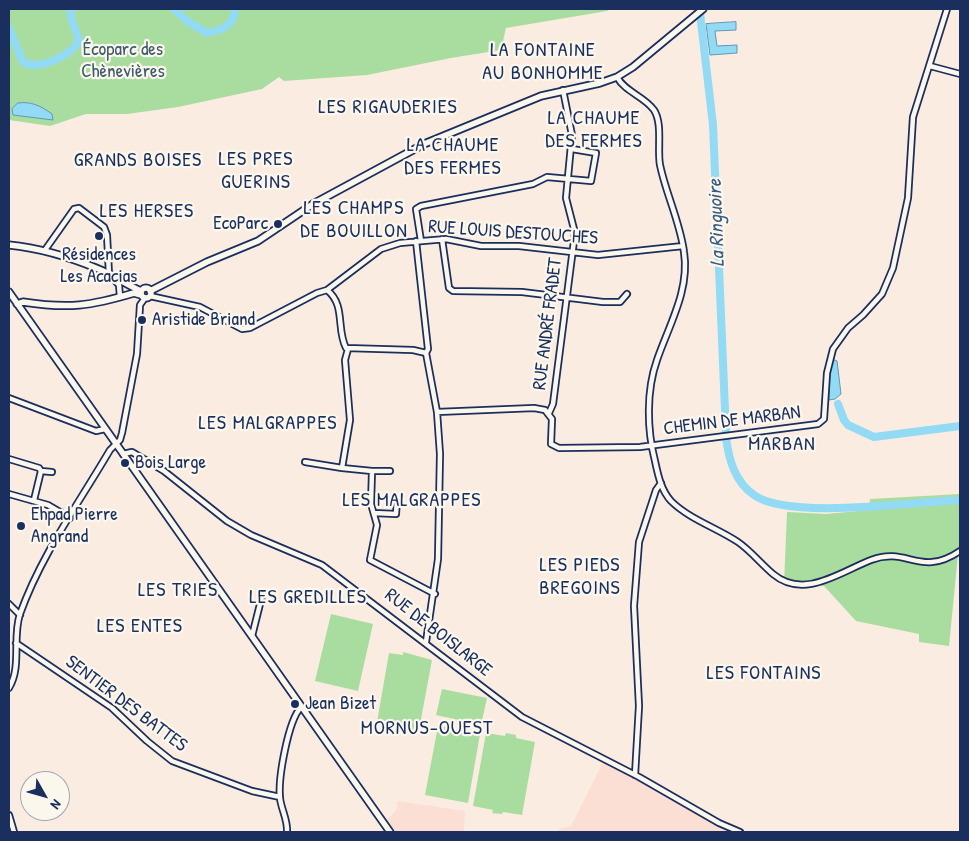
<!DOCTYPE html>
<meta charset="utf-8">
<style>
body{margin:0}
#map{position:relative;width:969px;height:841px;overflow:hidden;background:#fbece1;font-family:"Patrick Hand",sans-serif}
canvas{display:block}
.frame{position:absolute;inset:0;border:10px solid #1b2f5e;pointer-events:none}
.north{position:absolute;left:20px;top:771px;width:50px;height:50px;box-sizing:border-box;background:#fbf7ec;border:1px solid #a1a7b3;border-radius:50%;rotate:128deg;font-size:14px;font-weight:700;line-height:20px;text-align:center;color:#1b2f5e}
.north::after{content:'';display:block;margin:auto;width:18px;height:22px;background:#1b2f5e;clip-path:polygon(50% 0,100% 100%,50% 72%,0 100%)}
</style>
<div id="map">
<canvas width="969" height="841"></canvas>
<div class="frame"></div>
<div class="north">N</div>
</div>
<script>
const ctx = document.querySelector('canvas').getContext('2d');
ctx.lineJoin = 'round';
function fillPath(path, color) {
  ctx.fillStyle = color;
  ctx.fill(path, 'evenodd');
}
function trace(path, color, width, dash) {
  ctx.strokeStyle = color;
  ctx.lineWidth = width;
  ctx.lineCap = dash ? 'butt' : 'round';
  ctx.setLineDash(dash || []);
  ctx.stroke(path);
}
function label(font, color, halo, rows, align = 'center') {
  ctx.font = font + ' "Patrick Hand",sans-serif';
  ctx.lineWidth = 4.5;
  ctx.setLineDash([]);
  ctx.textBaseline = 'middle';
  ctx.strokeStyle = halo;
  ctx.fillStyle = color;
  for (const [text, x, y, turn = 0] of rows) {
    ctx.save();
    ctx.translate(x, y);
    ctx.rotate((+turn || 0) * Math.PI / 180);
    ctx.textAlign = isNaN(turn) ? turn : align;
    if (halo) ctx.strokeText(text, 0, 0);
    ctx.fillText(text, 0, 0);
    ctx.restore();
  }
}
fillPath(new Path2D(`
 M605,758L742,832H558L559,829L571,826Z
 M398,801L465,811L464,832H391L384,821L396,811Z`), '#fbdfd4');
fillPath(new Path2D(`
 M9,9H609L607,11L506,28L501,50L451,58L367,75L284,81L279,77L262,89L178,107L127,114H86L50,126L9,120Z
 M960,494V554L958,555L949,646L919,642V634L856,621L824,586L800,587L784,584L787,512L826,514L869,510L870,499Z
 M331,614L373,624L358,691L315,681Z
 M403,652L432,660L419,730L391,727V724L377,722L389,653L403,655Z
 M442,689L487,698L481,725L436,715Z
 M438,726L480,734L468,803L425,795Z
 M486,733L505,736L506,733L516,735V738L535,742L522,815L503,812L502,814L492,813L493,810L473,806Z`), '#a9dd9f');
const water = new Path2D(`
 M736,22V30L715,31L717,46L737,45V53L710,55L706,24Z
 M18,103C31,101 41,106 52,114L53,120L13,115L12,109Z
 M832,359L837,361L841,394L835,399L829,400V381Z`);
fillPath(water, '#93daf5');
trace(water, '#6396b9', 1);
trace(new Path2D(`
 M174,9L187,21L207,33C222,30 234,26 235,9
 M700,13L713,125L726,434
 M9,28L23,62C38,71 72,56 79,40L71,18V9
 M838,404L844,420L848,425L874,437L960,426
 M726,438C729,460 735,482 754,495C788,520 914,502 960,500`), '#93daf5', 8);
const minor = new Path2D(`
 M930,66L960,74
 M617,77C625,92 644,96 654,110C663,124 657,149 660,165C666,194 680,222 684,252C690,290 669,325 657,360C646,391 647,430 655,461C658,475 661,490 671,501C689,519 717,528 738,542C751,551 760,563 773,574C804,600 840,572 871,560C908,546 920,578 960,551
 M442,239L449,288L453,291L522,292L603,302H620L627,294
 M416,241L428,349L426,353
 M421,241L416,209L421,206L533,184L547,177L591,181L596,153L572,149
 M45,250L74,209L79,208L104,227L107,235L109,274L119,285L120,297
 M327,290C346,305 336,329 346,348L413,350L426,353L437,412L534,408L545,410L552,419L551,444L559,448L640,447L818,424L824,419L827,373L833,349L848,328L863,315L882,294L893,268L908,198L913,117L947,9
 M150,296L200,307L242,329L250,328L317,293L327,290L381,249L400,243L446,239L481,246H519L598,255L683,246
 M348,349L345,360L350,420L342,468L372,471L371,504L377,525L370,560L435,594
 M9,398L96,431L105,429
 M549,413L553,404L575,233L566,198L572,135L563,90
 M123,454L132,452L164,471L227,521L251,535L322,565L522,717L639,777L719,823L740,832
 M9,459L39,468L41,471L34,500
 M305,462L342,468
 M41,471L52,472
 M372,471H390
 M9,494L48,505L70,518
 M374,513L396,514L397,500
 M9,604L20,615
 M252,636L263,592
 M426,642L438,559L440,454L437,412
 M16,643L112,708L147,741L172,761L252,791L280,797
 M9,688C22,667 12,637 20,614C41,555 79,503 110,450L120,440L122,433L137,354L140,305L145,298
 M635,775L639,706L634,606L639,542L656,490L661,483
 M9,815L14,832
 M287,832C288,820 281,809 280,798C278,778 288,721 301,707`);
const major = new Path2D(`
 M9,245C39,248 67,256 96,268C112,274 125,284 141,291
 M141 293a5 5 0 1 1 10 0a5 5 0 1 1-10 0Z
 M150,291L207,262L258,241L313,204L424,144L541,96L600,83L617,77L633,67L703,9
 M9,292L390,832
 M17,304L23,302C69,309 90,306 134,293L141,295`);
trace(minor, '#1b2f5e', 8);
trace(major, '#1b2f5e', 9);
trace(minor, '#fbf7ec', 4.5);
trace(major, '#fbf7ec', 5.5);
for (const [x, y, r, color] of [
 [278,224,5,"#1b2f5e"],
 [99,236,5,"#1b2f5e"],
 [142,320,5,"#1b2f5e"],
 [125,463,5,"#1b2f5e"],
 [21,526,5,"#1b2f5e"],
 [295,704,5,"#1b2f5e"]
]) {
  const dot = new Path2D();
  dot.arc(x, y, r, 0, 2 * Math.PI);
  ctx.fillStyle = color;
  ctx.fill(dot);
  trace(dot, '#fbf7ec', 2);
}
label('19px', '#3e5a6e', '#fbf7ec', [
 ["Écoparc des",123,50],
 ["Chènevières",123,72]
]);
label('19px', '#1b2f5e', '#fbf7ec', [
 ["EcoParc",268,224,"right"],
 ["Résidences",99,255,"center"],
 ["Les Acacias",99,277,"center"],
 ["Aristide Briand",152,320],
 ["Bois Large",135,463],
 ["Ehpad Pierre",31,515],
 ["Angrand",31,537],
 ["Jean Bizet",305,704]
], 'left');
label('19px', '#1b2f5e', '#fbf7ec', [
 ["RUE LOUIS DESTOUCHES",513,233,4],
 ["RUE ANDRÉ FRADET",548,324,-83],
 ["CHEMIN DE MARBAN",732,421,-7],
 ["RUE DE BOISLARGE",438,633,38],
 ["SENTIER DES BATTES",126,704,37]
]);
ctx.letterSpacing = '1px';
label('20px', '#1b2f5e', '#fbf7ec', [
 ["LA FONTAINE",543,51],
 ["AU BONHOMME",543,74],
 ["LES RIGAUDERIES",388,108],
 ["LA CHAUME",594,119],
 ["DES FERMES",594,142],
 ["LA CHAUME",453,146],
 ["DES FERMES",453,169],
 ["LES PRES",256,160],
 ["GUERINS",256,183],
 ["GRANDS BOISES",138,161],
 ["LES CHAMPS",354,209],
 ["DE BOUILLON",354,232],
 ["LES HERSES",147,212],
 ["LES MALGRAPPES",268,424],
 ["MARBAN",782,445],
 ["LES MALGRAPPES",412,501],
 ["LES PIEDS",580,566],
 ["BREGOINS",580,589],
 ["LES TRIES",178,591],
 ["LES GREDILLES",308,598],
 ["LES ENTES",140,627],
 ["LES FONTAINS",764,674],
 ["MORNUS-OUEST",427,729]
]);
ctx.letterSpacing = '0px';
label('italic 20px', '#395a84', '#fbf7ec', [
 ["La Ringuoire",717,223,-92]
]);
</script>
